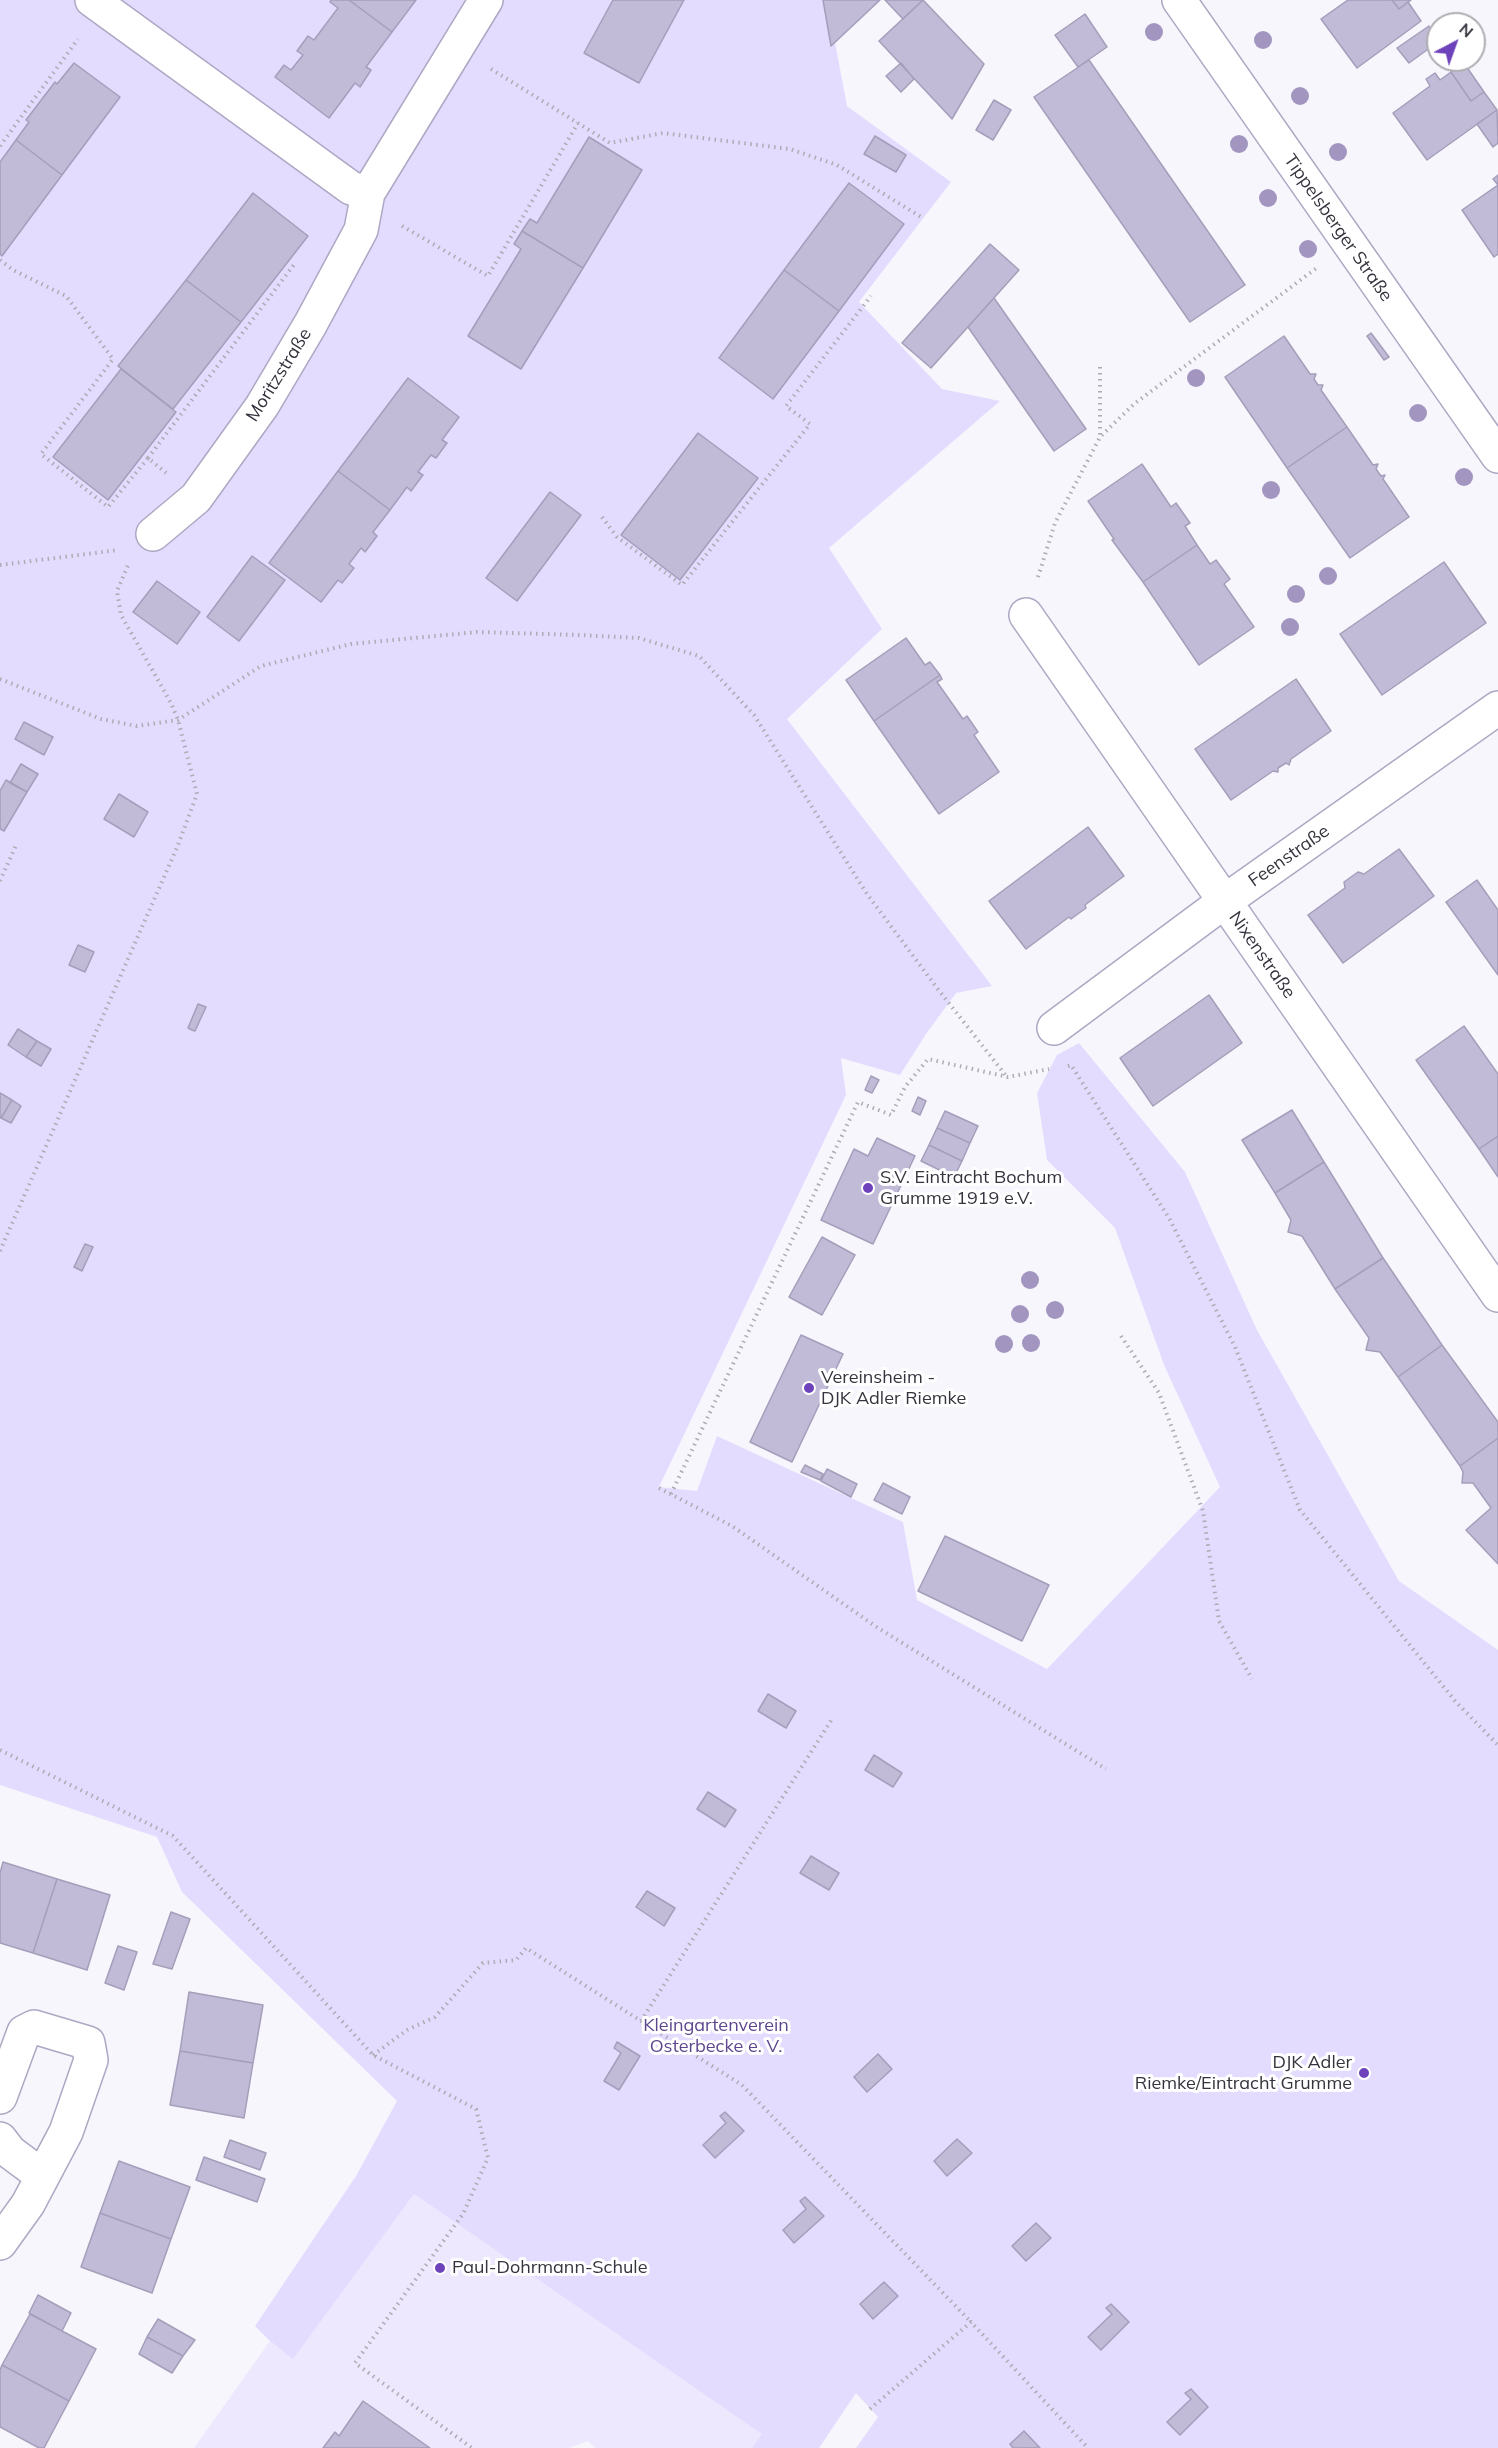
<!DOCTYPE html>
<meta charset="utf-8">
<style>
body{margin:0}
#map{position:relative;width:1498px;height:2448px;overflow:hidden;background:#f7f6fc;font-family:Mulish,sans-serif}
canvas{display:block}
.north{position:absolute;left:1426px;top:12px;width:60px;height:60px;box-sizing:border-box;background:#fff;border:2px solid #afadb2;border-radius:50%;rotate:41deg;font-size:16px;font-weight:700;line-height:24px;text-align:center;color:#36333e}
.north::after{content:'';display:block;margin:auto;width:21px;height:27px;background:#6e42ba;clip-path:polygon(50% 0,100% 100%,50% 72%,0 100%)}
</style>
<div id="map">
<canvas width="1498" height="2448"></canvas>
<div class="north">N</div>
</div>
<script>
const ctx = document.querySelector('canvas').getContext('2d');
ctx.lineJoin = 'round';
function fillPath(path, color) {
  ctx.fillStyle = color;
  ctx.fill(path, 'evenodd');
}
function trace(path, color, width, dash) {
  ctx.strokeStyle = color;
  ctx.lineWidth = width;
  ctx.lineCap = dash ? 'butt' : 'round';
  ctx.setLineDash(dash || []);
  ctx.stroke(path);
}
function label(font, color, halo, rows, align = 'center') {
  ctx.font = font + ' Mulish,sans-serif';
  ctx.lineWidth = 6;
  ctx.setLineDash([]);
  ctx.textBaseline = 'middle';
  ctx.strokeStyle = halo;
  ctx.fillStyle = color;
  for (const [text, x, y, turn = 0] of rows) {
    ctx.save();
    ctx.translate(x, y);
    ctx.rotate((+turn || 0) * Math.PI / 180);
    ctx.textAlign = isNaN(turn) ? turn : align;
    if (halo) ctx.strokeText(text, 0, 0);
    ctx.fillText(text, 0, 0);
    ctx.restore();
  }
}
fillPath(new Path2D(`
 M414,2194L763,2434L752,2448H595L588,2441L568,2448H194L270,2341L293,2358Z`), '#ede8fe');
fillPath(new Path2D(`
 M0,0H827L847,106L951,182L859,302L942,389L1000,401L829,548L882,629L787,719L992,986L956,993L926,1034L900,1075L841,1058L846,1095L659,1487L697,1491L717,1436L903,1522L917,1600L1047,1669L1220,1487L1164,1365L1115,1228L1047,1160L1037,1093L1057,1055L1079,1043L1185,1172L1257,1330L1399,1581L1498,1650V2448H856L878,2417L856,2393L819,2448H752L762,2434L414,2194L293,2359L270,2341L255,2326L356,2176L397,2101L182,1892L157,1837L0,1785Z`), '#e4dcff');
const building = new Path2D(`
 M331,0H349L392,32L366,67L371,70L360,87L355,83L329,118L275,77L284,65L291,70L303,55L297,51L308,36L314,40L338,8L330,2Z
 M349,0H416L392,32Z
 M613,0H684L639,83L584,53Z
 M823,0H880L831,46Z
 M885,0H923L903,19Z
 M923,0L984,64L952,119L879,41Z
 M1348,0H1392L1399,9L1408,2L1421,21L1357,68L1321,19Z
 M1392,0H1411L1399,9Z
 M1085,14L1107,47L1078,67L1055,35Z
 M1429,26L1438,42L1409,63L1397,48Z
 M1089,60L1245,285L1190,322L1034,97Z
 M74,63L120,97L62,175L16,140L29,122L26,120L55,82L57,84Z
 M901,63L914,79L901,92L886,76Z
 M1464,63L1484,92L1471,101L1451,72Z
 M1451,72L1471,101L1484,92L1497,110L1427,160L1393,113L1430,86L1426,79L1435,73L1440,80Z
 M994,100L1011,110L993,140L976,130Z
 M1497,110L1498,143L1493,147L1477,124Z
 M875,136L906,155L896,172L864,154Z
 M589,137L642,170L583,268L522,231L530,219L537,223Z
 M16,140L62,175L2,256L0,254V162Z
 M1498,175V254L1494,257L1462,210L1498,185L1493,179Z
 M849,183L904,224L839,311L784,270Z
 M253,193L308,236L241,322L186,280Z
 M522,231L583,268L521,369L468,336L521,249L514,244Z
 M990,244L1019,270L931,368L902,343Z
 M784,270L839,311L773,399L719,358Z
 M186,280L241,322L173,409L118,366Z
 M994,298L1086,429L1054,451L968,327Z
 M1371,333L1389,357L1384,360L1367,336Z
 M1284,336L1310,374H1316L1314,379L1318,385H1323L1321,390L1347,427L1287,468L1225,377Z
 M121,369L176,412L108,500L53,457Z
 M408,378L459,417L442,440L447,443L436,458L431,455L418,472L423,475L411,491L407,487L390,510L338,471Z
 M1347,427L1373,465L1378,464L1376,469L1381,476L1385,475L1383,479L1409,517L1350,558L1287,468Z
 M698,433L758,478L680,580L621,535Z
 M1142,464L1171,507L1176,503L1190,523L1185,526L1197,545L1143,582L1112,540L1114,539L1088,501Z
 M338,471L390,510L373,532L377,536L365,552L361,548L349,564L354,568L342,583L338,580L321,602L269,563Z
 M550,492L581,515L517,601L486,578Z
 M1197,545L1210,564L1216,560L1230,579L1224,584L1254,627L1199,665L1143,582Z
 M252,556L285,580L239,641L207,617Z
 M1444,562L1486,623L1382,695L1340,634Z
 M157,581L200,612L177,644L133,612Z
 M906,638L925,665L930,662L940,675L874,721L846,680Z
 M940,675L942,679L937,682L963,719L967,716L978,732L974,735L999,772L939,814L874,721Z
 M1296,679L1331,731L1291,759L1289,765L1286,763L1278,768V772L1273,771L1231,800L1195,749Z
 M24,722L53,737L44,755L15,739Z
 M21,764L38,774L27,792L10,783Z
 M6,780L27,792L4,831L0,829V791Z
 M119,794L148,812L134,837L104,819Z
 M1088,827L1124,876L1085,905L1086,908L1071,919L1069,917L1026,949L989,901Z
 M1399,849L1434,896L1343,963L1308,915L1345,888L1344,882L1358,872L1364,874Z
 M1477,880L1498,910V975L1446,902Z
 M78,945L94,952L85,972L69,965Z
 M1209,995L1242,1043L1153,1106L1120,1058Z
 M198,1004L206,1007L195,1031L192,1030L188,1028Z
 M1464,1026L1498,1074V1136L1479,1149L1416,1060Z
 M18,1029L37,1041L26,1057L8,1045Z
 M37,1041L51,1049L41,1066L26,1057Z
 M871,1076L879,1080L872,1093L865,1090Z
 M0,1093L12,1100L1,1118L0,1117Z
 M918,1097L926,1101L920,1115L912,1111Z
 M12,1100L21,1106L11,1123L1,1118Z
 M1292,1110L1324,1162L1275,1193L1242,1140Z
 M945,1111L978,1126L970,1143L937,1128Z
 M937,1128L970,1143L962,1161L929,1145Z
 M1498,1136V1177L1479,1149Z
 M877,1138L915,1156L873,1244L821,1220L854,1149L868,1156Z
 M929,1145L962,1161L954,1177L921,1161Z
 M1324,1162L1383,1258L1335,1289L1302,1236L1288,1232L1291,1220L1275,1193Z
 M822,1237L855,1255L822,1315L789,1297Z
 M85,1244L93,1247L82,1271L74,1267Z
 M1383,1258L1442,1345L1398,1377L1380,1352L1366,1350L1369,1338L1335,1289Z
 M801,1335L843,1354L792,1462L750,1442Z
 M1442,1345L1498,1422V1438L1460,1466L1398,1377Z
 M1498,1438V1564L1466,1530L1491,1508L1473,1483H1462L1463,1472L1460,1466Z
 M805,1465L823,1474L820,1480L801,1472Z
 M827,1469L857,1484L851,1497L821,1481Z
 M883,1483L910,1497L902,1514L874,1500Z
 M945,1536L1049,1585L1022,1641L918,1591Z
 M768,1694L796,1711L786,1728L758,1711Z
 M874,1755L902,1773L893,1787L865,1770Z
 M708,1792L736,1810L725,1827L697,1809Z
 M811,1856L839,1873L829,1890L800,1873Z
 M3,1862L57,1879L33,1953L0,1943V1873Z
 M57,1879L110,1895L87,1970L33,1953Z
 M647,1891L675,1908L664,1926L636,1907Z
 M171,1912L190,1919L172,1969L153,1964Z
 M118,1946L137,1952L124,1990L105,1983Z
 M189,1992L263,2005L253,2063L180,2051Z
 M617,2042L640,2056L619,2090L604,2081L621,2053L614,2048Z
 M180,2051L253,2063L244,2118L170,2105Z
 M878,2054L892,2069L867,2092L854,2077Z
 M725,2112L744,2131L715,2158L703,2145L726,2123L720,2116Z
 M957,2139L972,2153L947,2176L934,2161Z
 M230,2140L266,2153L260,2170L224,2157Z
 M204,2157L265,2179L257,2202L196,2180Z
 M119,2161L190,2187L171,2239L100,2213Z
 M805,2197L824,2216L794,2243L783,2230L806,2209L800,2201Z
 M100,2213L171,2239L152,2293L81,2267Z
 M1036,2223L1051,2238L1026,2261L1012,2246Z
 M884,2282L898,2296L873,2319L860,2304Z
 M38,2295L71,2313L62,2331L29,2313Z
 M1111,2304L1129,2322L1101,2350L1088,2337L1112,2314L1106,2308Z
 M30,2314L96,2349L69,2401L2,2365Z
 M158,2319L195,2340L183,2356L147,2337Z
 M147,2337L183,2356L172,2373L139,2354Z
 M2,2365L69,2401L44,2448H39L0,2427V2370Z
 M1191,2389L1208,2407L1180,2435L1167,2422L1191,2399L1185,2393Z
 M363,2401L430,2448H323L335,2432L339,2436Z
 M1024,2431L1040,2448H1013L1010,2444Z`);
fillPath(building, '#c2bbd8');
trace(building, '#a59eba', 1.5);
const minor = new Path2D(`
 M92,0L351,188L368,193L486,0
 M1179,0L1498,456
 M153,534L196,498L262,406L310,325L361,230L368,193
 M1026,615L1498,1295
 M1054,1028L1225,901L1498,708
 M0,2097L24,2032L34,2027L88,2043L91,2060L66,2132L28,2204L0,2243
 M0,2139L10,2152L41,2175`);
trace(minor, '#aea7c3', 36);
trace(new Path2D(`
 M491,69L610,143L663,133L790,149L837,165L921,217
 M0,146L78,39
 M402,226L488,276L578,123
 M0,260L13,270L66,296L113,359L41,454L108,507L148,458L166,473
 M1100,367V437
 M148,458L296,262
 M602,517L617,537L682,585L810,424L786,406L871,296
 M0,565L118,550
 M1038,577L1055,523L1100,437L1134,404L1318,267
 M0,679L101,719L137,726L178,720L261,666L351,644L477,632L578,635L639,638L699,656L754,715L867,894L937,988L1007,1077
 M0,881L17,843
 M1068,1066L1071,1065L1169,1218L1235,1347L1300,1510L1456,1702L1498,1745
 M0,1251L178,845L197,794L178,720L171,703L121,615L117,591L128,565
 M1121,1336L1159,1393L1203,1511L1219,1621L1252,1679
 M659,1488L732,1526L875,1626L1106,1769
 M671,1494L858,1102L891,1115L905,1087L928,1059L1008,1077L1049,1069
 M0,1750L173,1836L373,2055L476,2109L488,2158L463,2214L355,2363L472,2448
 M641,2021L832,1719
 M373,2055L407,2030L435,2017L483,1963L516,1960L526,1948L742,2085L971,2322
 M870,2409L971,2322L1088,2448`), '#adabb3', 4, [1.5, 4.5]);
trace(minor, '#fff', 33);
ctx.fillStyle = '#a295c0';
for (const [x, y] of [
 [1154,32],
 [1263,40],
 [1300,96],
 [1239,144],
 [1338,152],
 [1268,198],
 [1308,249],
 [1196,378],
 [1418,413],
 [1464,477],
 [1271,490],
 [1328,576],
 [1296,594],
 [1290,627],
 [1030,1280],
 [1055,1310],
 [1020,1314],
 [1031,1343],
 [1004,1344]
]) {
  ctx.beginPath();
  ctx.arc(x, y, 9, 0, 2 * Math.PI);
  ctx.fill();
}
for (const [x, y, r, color] of [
 [868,1188,6,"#6e42ba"],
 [809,1388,6,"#6e42ba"],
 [1364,2073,6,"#6e42ba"],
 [440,2268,6,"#6e42ba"]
]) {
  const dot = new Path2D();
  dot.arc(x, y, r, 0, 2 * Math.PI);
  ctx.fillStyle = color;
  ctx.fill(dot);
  trace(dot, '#fff', 2);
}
label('18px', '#36333e', '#fff', [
 ["Tippelsberger Straße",1338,228,55],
 ["Moritzstraße",279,375,-58],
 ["Feenstraße",1289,856,-35],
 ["Nixenstraße",1262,955,55]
]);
label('18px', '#36333e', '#fff', [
 ["S.V. Eintracht Bochum",880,1178],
 ["Grumme 1919 e.V.",880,1199],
 ["Vereinsheim -",821,1378],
 ["DJK Adler Riemke",821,1399],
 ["DJK Adler",1352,2063,"right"],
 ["Riemke/Eintracht Grumme",1352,2084,"right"],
 ["Paul-Dohrmann-Schule",452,2268]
], 'left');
label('18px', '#5d468e', '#fff', [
 ["Kleingartenverein",716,2026],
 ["Osterbecke e. V.",716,2047]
]);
</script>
